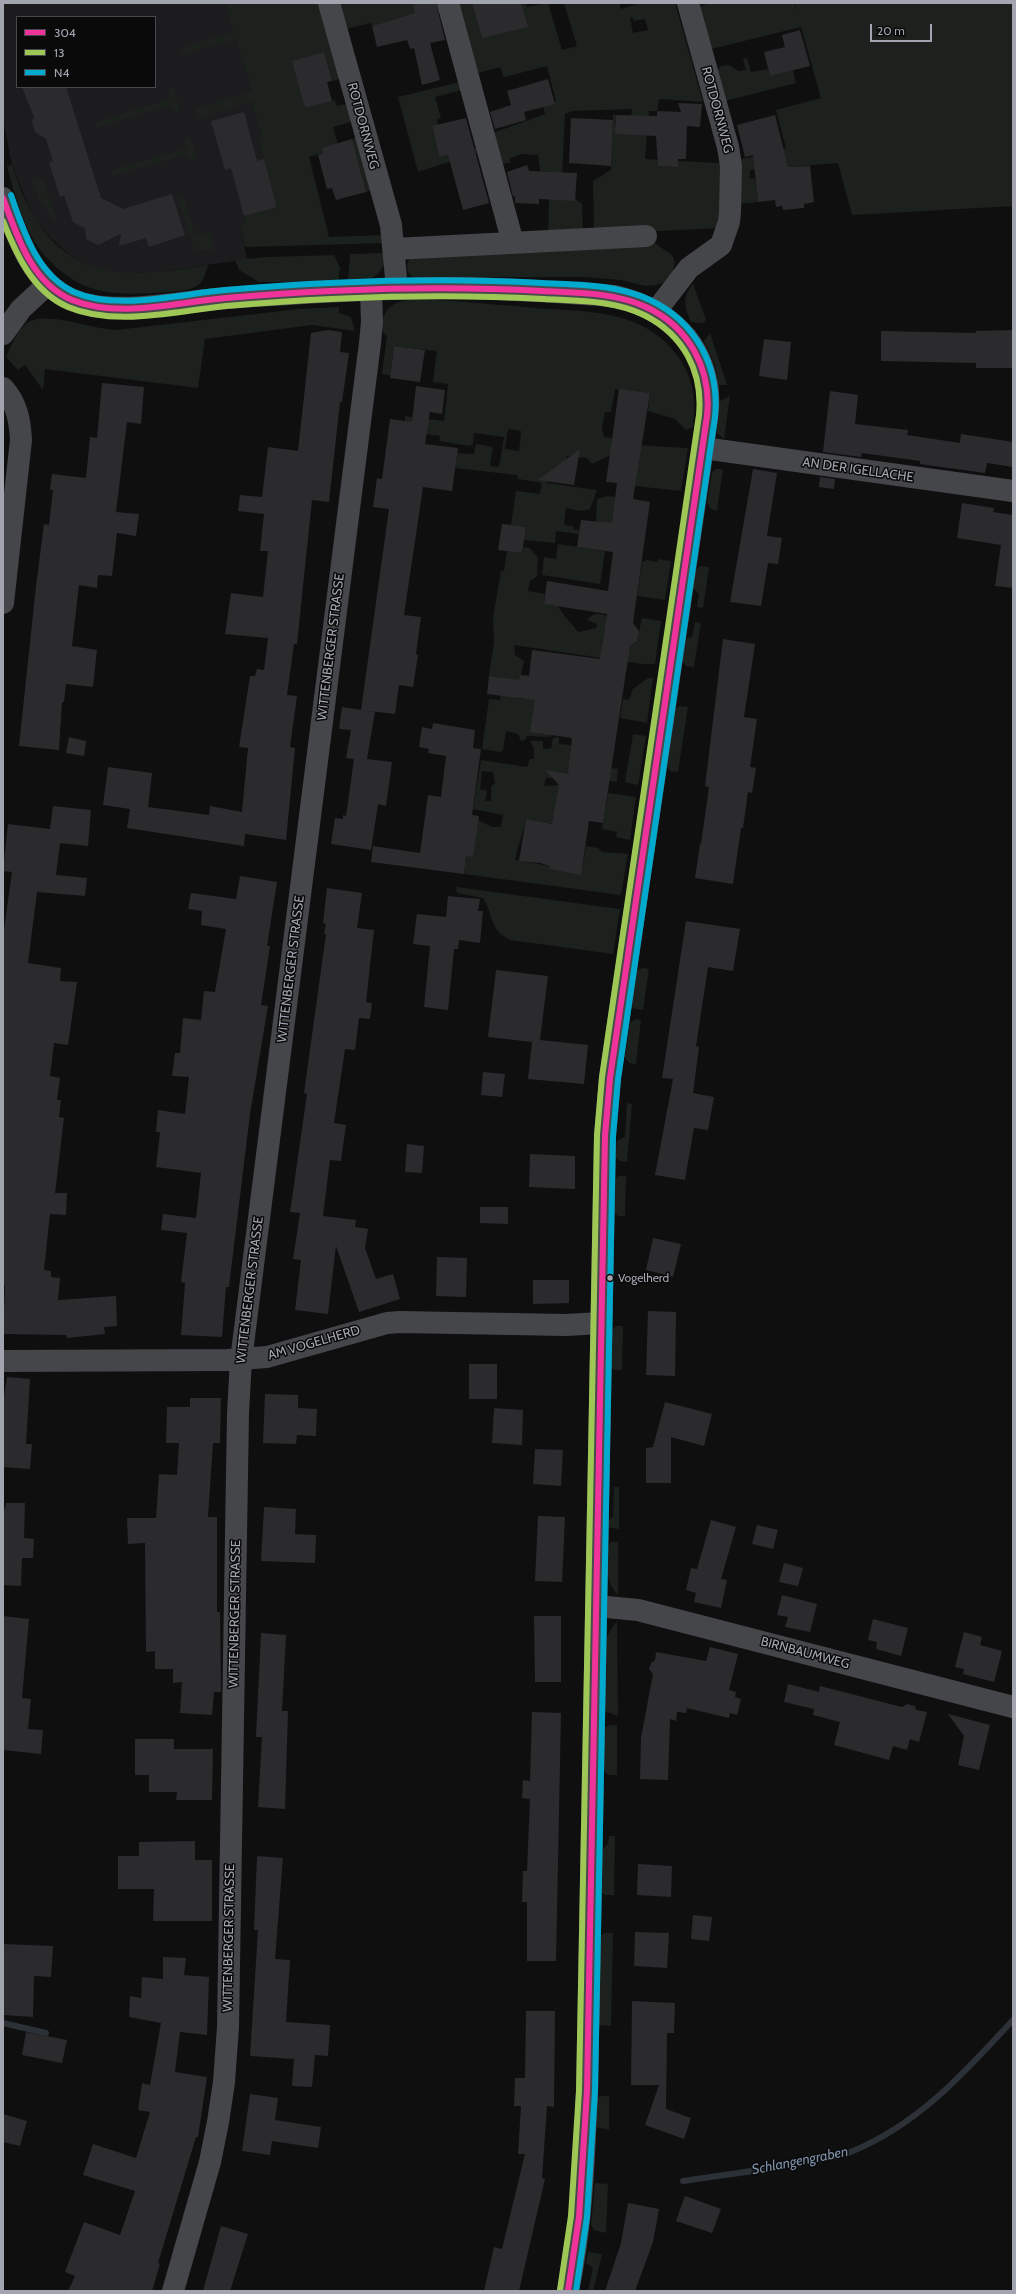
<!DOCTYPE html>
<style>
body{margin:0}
#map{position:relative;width:1016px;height:2294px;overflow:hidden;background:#0f0f10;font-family:Cabin,sans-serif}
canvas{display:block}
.frame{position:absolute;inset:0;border:4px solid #a2a5af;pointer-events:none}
.legend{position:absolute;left:16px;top:16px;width:140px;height:72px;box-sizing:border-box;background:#0a0a0b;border:1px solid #47484d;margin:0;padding:5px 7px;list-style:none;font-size:12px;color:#a2a5af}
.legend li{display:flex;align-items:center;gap:8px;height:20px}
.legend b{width:20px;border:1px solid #47484d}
.scale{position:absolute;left:870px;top:24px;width:62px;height:18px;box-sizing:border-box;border:2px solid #a2a5af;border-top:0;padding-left:5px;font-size:12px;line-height:14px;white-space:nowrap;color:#a2a5af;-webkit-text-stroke:3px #0a0a0b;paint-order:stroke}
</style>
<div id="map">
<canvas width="1016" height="2294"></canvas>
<div class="frame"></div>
<ul class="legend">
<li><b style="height:5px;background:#ef339a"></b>304</li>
<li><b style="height:5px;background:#9fc755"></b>13</li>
<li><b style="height:5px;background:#00a9ce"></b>N4</li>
</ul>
<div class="scale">20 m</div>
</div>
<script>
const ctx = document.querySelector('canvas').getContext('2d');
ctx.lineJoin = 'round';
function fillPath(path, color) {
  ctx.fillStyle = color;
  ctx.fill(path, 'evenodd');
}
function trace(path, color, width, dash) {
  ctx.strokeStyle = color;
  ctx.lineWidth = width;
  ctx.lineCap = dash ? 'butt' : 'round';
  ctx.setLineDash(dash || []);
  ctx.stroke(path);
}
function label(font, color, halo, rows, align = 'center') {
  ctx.font = font + ' Cabin,sans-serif';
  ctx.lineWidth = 3;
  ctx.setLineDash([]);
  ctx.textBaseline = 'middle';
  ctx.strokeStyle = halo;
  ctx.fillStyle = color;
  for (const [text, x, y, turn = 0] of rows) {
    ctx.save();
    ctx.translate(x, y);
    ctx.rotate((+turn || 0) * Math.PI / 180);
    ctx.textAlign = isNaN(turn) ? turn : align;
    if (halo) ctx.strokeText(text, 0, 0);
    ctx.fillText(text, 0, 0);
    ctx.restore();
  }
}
fillPath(new Path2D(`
 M3,3H225L255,100L251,102L262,136L258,137L277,207L240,225L247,259L159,272L131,273L105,271L86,264L70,255L53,240L41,227L31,212L12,165L9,150L3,119ZM17,17H155V87H17Z`), '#1c1c1e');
fillPath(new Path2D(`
 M225,3H322L343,78L332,81L324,52L293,61L305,108L335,100L337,106L350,103L355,121L333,127L338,144L322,148L323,153L309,157L329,237L386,235L385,243L245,247L240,225L245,223L244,216L277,207L258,137L262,136L251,102L198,119L195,109L252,91L236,39L182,55L180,48L233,32Z
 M337,3H413L415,10L437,3L442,13L407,23L405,16L372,26L371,23L345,29Z
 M455,3H472L482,38L511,3H526L527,7L548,3L562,50L577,46L564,3H619L621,9L641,3H675L703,102L659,99L657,111H649L645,159L658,160V166L678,167V161L720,163V228L597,234L594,230L593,181L611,170L613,115H616L615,126H630L632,109L572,111L565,114L562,176L574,198L582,204L583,231L548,236L550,173L540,171L538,155L522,154L510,158V163L501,164L493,133L545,114L543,105L556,101L547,66L504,77L500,67L474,74ZM632,17L634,21L645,19L648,30L633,33L630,18Z
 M710,3H794L797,12L795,3H1013V206L852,215L838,163L750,170V179L755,178L758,202L737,204L734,161L786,148L776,110L821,98L801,27L707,50L696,8Z
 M747,58L751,72L768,69L770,76L793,70L796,83L721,102L714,75L721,66L729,65L739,71L746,70L743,59Z
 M464,81L466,89L435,97L441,118L437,119L438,125L432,127L439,157L481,147L482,151L418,172L398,97Z
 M174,88L180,111L174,113L171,105L97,128L95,122L170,99L167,90Z
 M190,137L197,160L190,162L188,154L113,176L112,170L186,148L184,139Z
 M360,137L374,189L366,192L352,139Z
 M12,165C18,181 23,198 32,213C73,285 138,276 208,265C206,273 203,284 195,287C187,291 176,291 168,292C138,294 108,297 81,284C68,278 54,266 45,256C23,230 16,198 7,166Z
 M33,177L44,181L57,221H54L41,202L31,179Z
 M183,195L195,235L212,231L213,250L195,251L177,197Z
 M653,242L672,255L675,262L673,272L665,282L656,285L645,286L621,280L585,277H413C404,272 407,262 412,255Z
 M386,253C383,278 371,281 348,282L350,254Z
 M334,255L340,268L338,282H259L239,270L235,260L267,257Z
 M693,284L706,320L703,323L691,322C684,306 682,298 693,284Z
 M416,299C453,300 488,304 525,307C581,313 642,305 679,358C694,379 696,402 693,427L686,430L675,419L648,411L650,393L615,389L611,412H605L602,428L604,437L627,440L635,445L688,448L681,491L635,486L610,455L592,464L587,458L567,456L565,467L558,466L549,472L547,483L597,490L590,509L580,511L566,508L564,525L573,526V529L580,530L579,534L556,531L555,543L524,540L526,527L511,525L516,491L540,494L542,483L518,479L517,475L455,468L457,453L474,454L476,444L493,447L490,466L499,467L504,437L474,433L473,444L469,446L439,441L440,436L426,434L405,421V416L444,421L448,384L433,382L437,351L394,346L390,375L382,374L387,336L380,329C385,306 393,301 416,299ZM508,429L521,431L519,451L505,449Z
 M339,307V313L351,317L355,331L312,325L205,339L198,388L45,369L43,390L25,365L18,370L6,357C11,346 17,330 27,323C46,310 93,330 116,330L299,309Z
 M710,333L727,385H718C718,369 711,355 704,341Z
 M730,396L724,439L717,433L718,402Z
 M716,469H723L717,511L711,509L707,503L712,472Z
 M607,496L616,497L612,526L596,521L597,499Z
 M558,544L605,551L600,584L542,575L544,557L556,559Z
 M523,547L530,548L538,558L537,576L530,581L528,591L545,594L544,604L558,606C564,617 571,622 578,632L596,628L597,624L587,620C592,613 598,613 607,616L602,646L629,650L630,646L637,641L642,618L661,621L655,664H642L514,645L515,655L524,661L516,698L528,699L531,676L551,735L550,737L527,736L526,739L521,741L518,734L506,731L503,750L501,752L482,749L489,699L500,700L503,678L489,676L494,642L493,618L501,571H504L507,551L522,553Z
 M658,559L671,561L665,600L637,596L642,562L647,560L657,562Z
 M700,566L709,567L703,608L697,607L699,594L693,588L696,570Z
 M695,622L701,623L694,667L686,666L682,661L685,639L692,637Z
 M648,678H653L647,723L620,718L623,699L629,700L633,689Z
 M680,706L688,707L678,772L670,771L667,766L675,709Z
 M633,734L646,736L638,785L625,782Z
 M559,737V744L571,745V751L582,753L580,765L618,769L617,782L586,777L546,778L544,786L559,785L553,824L526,819C523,834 518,845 515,860L550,866L549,869L581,874L586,846L598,848L602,852L628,854L621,895L464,874L466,856H473L478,820L492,827H501L503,815L473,809L481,760L527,767L530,759H534V748L530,741H543V749L551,748L553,738ZM482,771L493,772L495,783L491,787V801H485L487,791L480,789Z
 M608,793L636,797L630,840L616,837L617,832L602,829Z
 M456,887L620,909L613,954L510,940C488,928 495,918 483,898L457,893Z
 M643,968L649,969L643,1010L635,1009L631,1005L637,970Z
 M635,1019L641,1020L636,1064L629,1063L625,1057L630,1023Z
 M627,1103L632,1104L627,1162L620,1161L615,1157L617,1141L625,1137Z
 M619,1176H626L625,1216H618L614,1213L615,1179Z
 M616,1326H623L622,1370H615L610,1367L612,1329Z
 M614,1487H619V1529L606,1527L607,1522L613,1516Z
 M611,1542H618V1595C604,1580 607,1564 608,1546Z
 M617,1621L618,1716L604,1711L605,1644L608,1634Z
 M610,1725H617V1775H608L603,1770L604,1728Z
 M609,1836H615L614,1895H605L600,1892L601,1852L608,1843Z
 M606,1933H613L611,2026L598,2025L600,1935Z
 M602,2096H609V2130L596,2127L597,2098Z
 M595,2183L608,2184L606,2233L594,2230L591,2224Z
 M588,2252L602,2254L593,2291H588L593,2268L586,2263Z`), '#1c211d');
trace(new Path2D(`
 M3,2023L46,2033
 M683,2181C728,2174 773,2169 818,2160C829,2157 843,2156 853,2151C919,2124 966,2071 1013,2020`), '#2b3137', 6);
fillPath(new Path2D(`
 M413,3H436L445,40L430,43L440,80L422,85L414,48L410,49L407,40L377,47L372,26L415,13Z
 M472,3H521L528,27L482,38Z
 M800,30L810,66L770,76L764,52L785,47L782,35Z
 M324,52L332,81L327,82L332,101L305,108L292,61Z
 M548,79L555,104L524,112L526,120L495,129L490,112L511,105L507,91Z
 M22,87H66L101,198L123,209L172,194L185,235L149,247L146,238L119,246L121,234L98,245L86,239L85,228L73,222L64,195L60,197L49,163L53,161L46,139L35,132L32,121L34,117Z
 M678,103L702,104L700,127L687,126L686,159H678V167L658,166L656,136L615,134L616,115L657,116V111L681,112Z
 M244,112L257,161L264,159L277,207L244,216L231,168L225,170L211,121Z
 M775,115L788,167L810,166L814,202L804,204V208L783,210L782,206L776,207L775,200L758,202L753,155L745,157L737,125Z
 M466,118L489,203L463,210L448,155L439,157L432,126Z
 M571,118L613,120L611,166L569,163Z
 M352,139L366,192L336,200L332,188L327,189L318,155L323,153L322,148Z
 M527,165L529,171L577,173L575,201L539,199V204L515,203V196L513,197L507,172Z
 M328,330L342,332L340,352L349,353L342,402H340L329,502L312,500L297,644H294L287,695L297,696L290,747L295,748L286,840L245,834L244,846L127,828L130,809L103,805L108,767L152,773L148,807L209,815L210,806L242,812L248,748L239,747L250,676H255L257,669L264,670L268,638L225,634L231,593L263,597L268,551H260L264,514L238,511L240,495L262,497L268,447L298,451L311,333Z
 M1013,330V368H976V363L881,361V331L976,333V331Z
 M764,339L791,342L787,380L759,376Z
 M394,346L425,350L420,382L390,378Z
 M102,383L144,387L141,424L127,422L116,512L139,514L136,536L117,533L112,576L98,575L97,588L79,585L72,646L97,650L93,687L66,684L64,702H62L59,750L19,746L36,586L44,524L49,525L53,490H50L52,474L86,478L90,437L97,438Z
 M416,386L445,390L442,414L430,412L425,444L458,448L452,491L423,487L404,615L421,617L416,654L418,655L413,687L399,685L395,714L361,710L389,509L373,507L377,478L382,479L390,419L412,422Z
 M619,389L650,393L633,499L650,502L633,623L639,631L637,641L630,646L603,823L589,821L581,875L549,869L550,866L540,863L519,861L526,819L552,824L559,785L545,770L568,774L572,738L530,732L535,700L487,694L489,676L519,680L520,675L529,676L532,650L600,659L607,614L544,604L547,581L608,591L613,552L577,547L581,520L612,523L617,483L606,482Z
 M830,391L858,395L855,424L908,430L907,435L960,443L961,434L1013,442V467L987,463L985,473L920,464V461L862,453L861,457L823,452Z
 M580,449L574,485L538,480Z
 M753,469L777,473L767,536L782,538L778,564L768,563L761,606L730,602Z
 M820,477L835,479L834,489L819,487Z
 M962,503L994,508L993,512L1013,515V588L995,586L1001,545L957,538Z
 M502,524L526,527L522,553L498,550Z
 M723,639L755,644L744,717L757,719L750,767L756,768L752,793L748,792L743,828H741L733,884L695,878L700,844H701L709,787L705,786Z
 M342,707L375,712L367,759L392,762L386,806L378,804L371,850L331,844L335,818L343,819V815L346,816L354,759L346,758L351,730L339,729Z
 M433,723L475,730L473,748L481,749L472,815L479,816L473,857L466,856L464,874L371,862L373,846L420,853L428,795L441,797L446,756L428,753L429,749L419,747L422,727L432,729Z
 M69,737L86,741L84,756L66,753Z
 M53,806L91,810L88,846L60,843L56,875L87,878L85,896L37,892L28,963L61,968L60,981L77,982L68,1045L54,1043L50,1076L60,1078L57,1100H61L59,1117L64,1118L55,1193H67L66,1215L50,1214L44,1270L51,1271V1277L60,1278L58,1300L116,1296L117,1326L104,1327L105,1334L67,1338L66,1335L3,1334L5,1285H3V936L12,872L3,871L8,824L50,829Z
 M240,876L277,882L267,946H270L261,1005L268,1006L250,1114L229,1287H226L222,1337L181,1335L185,1283L181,1282L187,1233L161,1230L163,1214L196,1218L201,1173L156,1167L160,1132H156L158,1110L185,1114L189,1077L172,1076L175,1053H180L183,1018L201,1020L204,991L215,992L226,929L201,925L202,911L188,909L191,893L236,899Z
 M327,888L362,893L357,928L374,930L366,1002L372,1003L370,1019L359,1018L355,1050L345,1049L334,1123L346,1125L341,1161L330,1160L323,1216L356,1220L355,1227L368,1229L365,1248L376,1279L393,1274L400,1299L359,1312L336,1246L328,1314L295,1310L301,1260L293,1259L300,1213L290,1212L307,1094L304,1093L326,934H324L326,924L323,923Z
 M448,896L480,899L478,911H483L480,943L459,940L458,949H454L448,1010L424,1007L430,946L413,944L417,914L446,917Z
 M686,921L740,929L733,971L708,967L696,1046L699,1047L693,1093L714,1097L708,1130L694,1128L685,1180L655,1175L673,1079L662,1078Z
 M496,970L548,976L540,1040L588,1045L584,1084L528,1079L532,1042L488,1037Z
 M483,1072L505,1074L502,1097L481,1095Z
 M407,1144L424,1146L422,1173L405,1172Z
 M530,1154L575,1156V1189L529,1187Z
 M480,1207H508V1224L480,1223Z
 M653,1238L681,1244L673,1277L646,1270Z
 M437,1257L467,1258L466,1297L436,1296Z
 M533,1280H569V1303L533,1304Z
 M648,1311L676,1312L675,1376L646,1375Z
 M469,1364H497V1399H469Z
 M7,1377L30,1379L26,1444H32L30,1469L3,1467V1403Z
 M265,1394L298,1395V1408L317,1409L316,1436L297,1435L296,1444L263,1443Z
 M190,1398H221L220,1443H213L208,1517H217V1612H220L221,1692H214L212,1715L180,1713L182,1682L173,1683V1669H155V1651L146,1652L145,1543L128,1544L127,1518H156L159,1474L177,1475L179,1443H166L167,1407H190Z
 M665,1402L712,1414L704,1446L671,1437V1483H646V1448L653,1447Z
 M494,1408L523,1410L522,1445L492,1443Z
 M535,1449L563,1450L561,1486L533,1484Z
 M6,1503H25L24,1538L34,1539L33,1558H22L21,1586L3,1585V1508L5,1509Z
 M264,1507L296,1509L295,1534L316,1535L315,1563L261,1561Z
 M538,1516L565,1517L562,1582L535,1581Z
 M711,1520L736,1527L721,1579L727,1580L721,1608L694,1602L696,1593L686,1590L691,1568L697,1569Z
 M757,1525L778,1530L773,1549L752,1544Z
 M784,1563L803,1568L798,1586L779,1582Z
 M782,1595L817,1604L810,1632L785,1627L788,1617L777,1615Z
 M3,1616L29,1619L22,1698L31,1699L28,1729L43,1730L41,1754L3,1750Z
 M534,1616H561V1682H535Z
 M873,1619L908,1628L901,1656L876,1649L877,1642L868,1640Z
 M964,1632L982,1637L980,1645L1002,1651L994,1682L963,1674L964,1669L955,1667Z
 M261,1633L286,1635L282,1711H288L285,1809L258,1807L262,1737H256Z
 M710,1647L738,1654L729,1690L736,1692L735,1697L741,1699L737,1715L730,1713L729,1718L687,1708L686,1713L677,1712L676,1721L670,1719L668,1780L640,1779L641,1738L653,1674L649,1669L651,1663L655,1660L656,1652L706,1661Z
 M788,1684L819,1692L820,1686L902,1707L907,1704L915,1706L916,1710L927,1712L919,1742L910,1739L907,1750L893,1746L889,1760L834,1745L840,1722L813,1715L814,1709L784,1702Z
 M532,1712L561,1713L556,1961H527V1902H522L523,1871H527L530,1799L522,1798L523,1780L530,1781Z
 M948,1714L990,1725L979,1770L958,1765L964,1736Z
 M135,1739H174V1749H213L212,1800H176L177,1792H149V1775H135Z
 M195,1841V1860H212V1921H153L154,1889H118V1856H139V1842Z
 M257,1856L283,1858L275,1959L290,1960L286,2022L330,2025L328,2056L315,2055L312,2087L292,2086L294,2059L250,2056L258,1930H254Z
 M638,1864L672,1866L671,1897L637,1895Z
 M693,1915L712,1917L709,1941L691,1939Z
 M635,1932L669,1933L667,1968L634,1966Z
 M3,1944L53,1946L51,1977L34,1976L33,2017L3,2015Z
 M163,1957L186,1958L184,1975L209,1977L207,2035L180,2032L175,2072L207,2077L198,2137H196L158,2263L160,2264L152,2291H68L75,2276L65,2272L84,2222L120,2235L135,2191L83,2175L93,2144L136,2158L150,2112L138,2110L142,2083L150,2085L161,2023L129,2017L130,1996L141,1998L142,1977L163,1979Z
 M632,2001L675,2003L674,2033H667L666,2109L691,2118L684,2139L645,2125L659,2085H631Z
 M526,2011H555L554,2107L547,2106L542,2178L545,2179L519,2291H484L494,2247L502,2249L525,2154H518L521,2106H514L515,2078H525Z
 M26,2032L67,2040L62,2063L22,2055Z
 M250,2094L278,2098L275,2120L321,2127L318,2148L272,2141L270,2155L242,2151Z
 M3,2114L27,2121L20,2146L3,2142Z
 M685,2196L721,2209L712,2233L676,2221Z
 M628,2203L659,2209L653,2242L635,2291H605L621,2243Z
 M221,2226L248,2234L230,2291H203Z`), '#2b2b2d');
trace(new Path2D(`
 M329,3L391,225L397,289
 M448,3L513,243
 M394,249L646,236
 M656,311L689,268L721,245L729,222L730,212L731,166L728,147L688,3
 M3,334L21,309L48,284
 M3,388C17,403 20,421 21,440L3,603
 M703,448L1013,491
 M3,1361L227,1360L267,1357L387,1323L400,1322L566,1325L601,1323
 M596,1606L638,1610L1013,1707
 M173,2291L210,2162L218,2122L224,2082L228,2027L238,1413L241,1360L370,343L372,322L371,290`), '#454649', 22);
trace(new Path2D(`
 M3,198C17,235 30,280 70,299C110,318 182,301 227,298C284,294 341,290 398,289C470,286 542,291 614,296C660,307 698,334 707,384C711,405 705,428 703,448L610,1078L605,1136L587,2091C584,2159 582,2225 568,2291`), '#494a4d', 22);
trace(new Path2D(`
 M3,198C17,235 31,283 72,300C120,319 177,302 226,298C331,289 437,285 542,291C577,293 613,292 646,307C689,327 712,369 707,416L610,1078L605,1136L587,2091L579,2217L568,2291`), '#ef339a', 6);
trace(new Path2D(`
 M3,221C16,254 33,292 68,307C116,327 175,311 226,306C331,297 438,293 544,299C578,301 614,300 644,315C684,335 703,372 699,415L602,1077L597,1135L579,2091L571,2216L560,2290`), '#9fc755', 6);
trace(new Path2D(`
 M11,195C23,230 37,275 74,292C116,311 180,294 225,290C330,281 437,277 542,283C579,285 616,284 650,300C696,322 720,367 715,417L618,1079L613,1136L595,2091L587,2217L576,2291`), '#00a9ce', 6);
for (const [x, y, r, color] of [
 [610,1278,3.5,"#a2a5af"]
]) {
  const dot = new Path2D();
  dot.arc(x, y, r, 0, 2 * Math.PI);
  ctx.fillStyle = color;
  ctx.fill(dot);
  trace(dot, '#0a0a0b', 1.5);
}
label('12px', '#a2a5af', '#0a0a0b', [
 ["Vogelherd",618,1278]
], 'left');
label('13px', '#a2a5af', '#0a0a0b', [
 ["ROTDORNWEG",717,110,75],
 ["ROTDORNWEG",363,126,75],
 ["AN DER IGELLACHE",858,470,8],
 ["WITTENBERGER STRASSE",331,647,-83],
 ["WITTENBERGER STRASSE",291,969,-83],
 ["WITTENBERGER STRASSE",250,1290,-83],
 ["AM VOGELHERD",314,1343,-16],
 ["WITTENBERGER STRASSE",235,1614,-89],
 ["BIRNBAUMWEG",805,1653,15],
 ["WITTENBERGER STRASSE",229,1938,-89]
]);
label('italic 14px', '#7c8fa7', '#0a0a0b', [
 ["Schlangengraben",800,2161,-11]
]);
</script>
